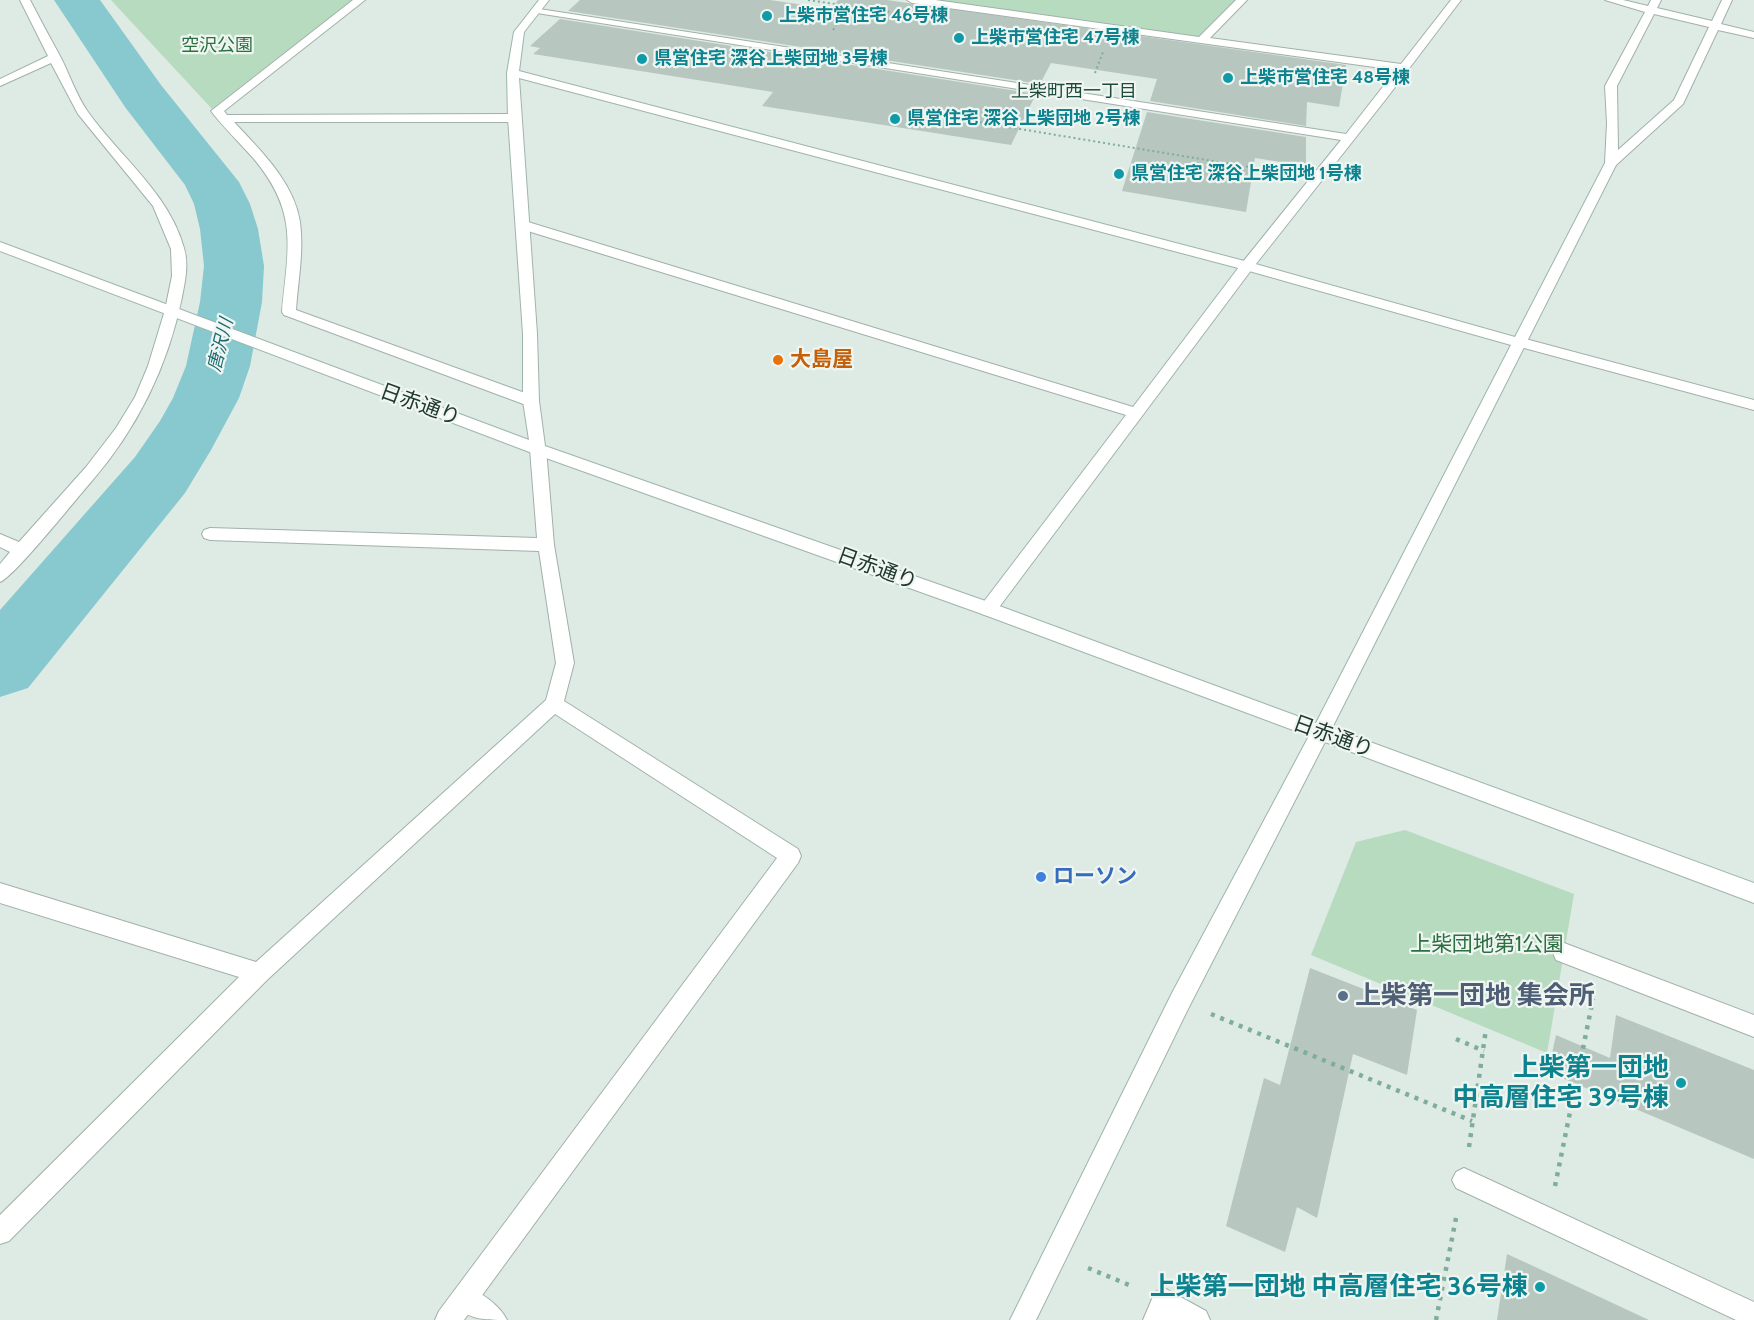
<!DOCTYPE html>
<meta charset="utf-8">
<style>
body{margin:0}
canvas{display:block;background:#deeae4}
</style>
<canvas width="1754" height="1320"></canvas>
<script>
const ctx = document.querySelector('canvas').getContext('2d');
ctx.lineJoin = 'round';
function fillPath(path, color) {
  ctx.fillStyle = color;
  ctx.fill(path, 'evenodd');
}
function trace(path, color, width, dash) {
  ctx.strokeStyle = color;
  ctx.lineWidth = width;
  ctx.lineCap = dash ? 'butt' : 'round';
  ctx.setLineDash(dash || []);
  ctx.stroke(path);
}
function label(font, color, halo, rows, align = 'center') {
  ctx.font = font + ' Cabin,"Noto Sans JP",sans-serif';
  ctx.lineWidth = 4.5;
  ctx.setLineDash([]);
  ctx.textBaseline = 'middle';
  ctx.strokeStyle = halo;
  ctx.fillStyle = color;
  for (const [text, x, y, turn = 0] of rows) {
    ctx.save();
    ctx.translate(x, y);
    ctx.rotate((+turn || 0) * Math.PI / 180);
    ctx.textAlign = isNaN(turn) ? turn : align;
    if (halo) ctx.strokeText(text, 0, 0);
    ctx.fillText(text, 0, 0);
    ctx.restore();
  }
}
fillPath(new Path2D(`
 M111,0H352L212,109Z
 M937,0H1242L1202,40L935,3Z
 M1405,830L1574,894L1547,1053L1311,955L1356,842Z`), '#b7dbbe');
fillPath(new Path2D(`
 M54,0H100L161,85L239,182L250,204L258,229L264,266L262,302L250,366L239,398L211,450L185,493L28,688L0,697V610L135,457L160,421L173,398L186,366L200,302L204,266L200,229L194,204L185,185L125,107Z`), '#87c9ce');
fillPath(new Path2D(`
 M580,0H770L831,9L838,0H887L1346,65L1339,107L1307,102L1306,126L1150,101L1157,79L1051,63L1040,84L568,11Z
 M560,19L1036,94L1011,145L762,106L773,92L533,54L540,48L530,46Z
 M1147,112L1306,137V166L1255,158L1246,212L1122,191Z
 M1310,968L1417,1010L1407,1075L1353,1054L1317,1218L1297,1207L1285,1252L1226,1226L1264,1078L1280,1085Z
 M1616,1015L1754,1070V1159L1548,1072L1556,1035L1610,1058Z
 M1507,1254L1531,1265L1649,1320H1497Z`), '#b7c7bf');
const lane = new Path2D(`
 M1564,943L1754,1015V1037L1556,960L1553,953L1556,946Z
 M1464,1168L1754,1302V1320H1736L1456,1188L1452,1180L1456,1172Z
 M465,1285C480,1292 500,1305 507,1320C484,1320 462,1320 452,1298L456,1289Z
 M1164,1288L1206,1311L1210,1320H1143L1155,1292Z`);
const street = new Path2D(`
 M20,0H30C40,19 50,38 60,56C69,73 76,95 88,112C120,157 169,193 184,248C189,264 185,282 182,297C168,366 137,429 91,482C76,499 14,577 0,582V564L10,552L0,547V534L19,542L86,467L116,428L135,397L148,366L165,310L172,276L171,249L153,206L78,114L51,63L0,86V79L48,56Z
 M353,0H365L224,111L227,115L514,114L520,118L514,122H234C260,150 294,182 300,222C304,251 298,281 296,310L536,397L539,401L536,405H526L284,315L282,312C288,248 299,213 254,159C240,143 224,128 211,111Z
 M907,0H935L1199,37L1236,0H1247L1210,38L1401,64L1451,0H1461L1386,99L1252,269L994,614L988,616L982,614L979,609L982,604L1126,415L518,228L517,225L518,222H528L1133,407L1242,263L1341,140L537,13L532,10L533,8L1346,134L1396,70L912,3Z
 M1605,0H1623L1648,6L1651,0H1661L1657,8L1712,21L1722,0H1732L1721,24L1754,32V38L1718,30L1683,104L1615,166L1611,167L1605,163L1607,123L1605,86L1645,12ZM1654,14L1709,27L1674,100L1618,150L1617,86Z
 M1518,337L1754,400V410L1513,345L1511,342Z
 M538,444L544,445L546,449L554,545L574,663L564,701L798,849L801,856L798,863L464,1320H435L439,1311L777,858L555,714L267,980L9,1241L0,1244V1215L239,977L0,903V883L256,962L546,700L556,663L539,551L210,540L204,538L202,534L204,530L210,528L537,538L530,449L532,445Z`);
const secondary = new Path2D(`
 M539,0H549L524,32L519,71L1252,263L1515,337L1605,163L1607,160H1615L1617,163L1332,728L1754,883V903L1325,742L1188,1009L1036,1320H1010L1172,993L1309,736L982,614L532,453L0,251V242L529,440L523,401V334L508,118L507,73L514,32ZM519,78L1242,269L1511,345L1316,723L994,604L545,446L539,401L537,334Z`);
trace(lane, '#a1b1aa', 2);
trace(street, '#a1b1aa', 2);
trace(secondary, '#9eb5ab', 2);
trace(new Path2D(`
 M808,0L890,12
 M833,30L850,6
 M1095,73L1103,52
 M960,119L1285,173`), '#7fad9b', 2, [2, 3]);
trace(new Path2D(`
 M1211,1014L1472,1121
 M1456,1039L1484,1051
 M1469,1147L1486,1029
 M1555,1186L1593,999
 M1088,1268L1134,1287
 M1436,1320L1457,1213`), '#7fad9b', 4.5, [4, 6]);
fillPath(lane, '#fff');
fillPath(street, '#fff');
fillPath(secondary, '#fff');
for (const [x, y, r, color] of [
 [767,16,6,"#0f9aa8"],
 [959,38,6,"#0f9aa8"],
 [642,59,6,"#0f9aa8"],
 [1228,78,6,"#0f9aa8"],
 [895,119,6,"#0f9aa8"],
 [1119,174,6,"#0f9aa8"],
 [778,360,6,"#e8710a"],
 [1041,877,6,"#3f7fe0"],
 [1343,996,6,"#5c6f8a"],
 [1681,1083,6,"#0f9aa8"],
 [1540,1287,6,"#0f9aa8"]
]) {
  const dot = new Path2D();
  dot.arc(x, y, r, 0, 2 * Math.PI);
  ctx.fillStyle = color;
  ctx.fill(dot);
  trace(dot, '#eff6f2', 2);
}
label('bold 18px', '#0d838f', '#eff6f2', [
 ["上柴市営住宅 46号棟",779,16],
 ["上柴市営住宅 47号棟",971,38],
 ["県営住宅 深谷上柴団地 3号棟",654,59],
 ["上柴市営住宅 48号棟",1240,78],
 ["県営住宅 深谷上柴団地 2号棟",907,119],
 ["県営住宅 深谷上柴団地 1号棟",1131,174]
], 'left');
label('18px', '#2c6f40', '#eff6f2', [
 ["空沢公園",217,46]
]);
label('18px', '#1d4a3c', '#eff6f2', [
 ["上柴町西一丁目",1074,92]
]);
label('italic 18px', '#1c6b73', '#eff6f2', [
 ["唐沢川",221,345,-76]
]);
label('bold 21px', '#c56008', '#eff6f2', [
 ["大島屋",790,360]
], 'left');
label('21px', '#203930', '#eff6f2', [
 ["日赤通り",420,405,20],
 ["日赤通り",877,569,20],
 ["日赤通り",1333,737,20]
]);
label('bold 21px', '#366cbe', '#eff6f2', [
 ["ローソン",1053,877]
], 'left');
label('21px', '#2c6f40', '#eff6f2', [
 ["上柴団地第1公園",1487,945]
]);
label('bold 26px', '#4e5e75', '#eff6f2', [
 ["上柴第一団地 集会所",1355,996]
], 'left');
label('bold 26px', '#0d838f', '#eff6f2', [
 ["上柴第一団地",1669,1068],
 ["中高層住宅 39号棟",1669,1098],
 ["上柴第一団地 中高層住宅 36号棟",1528,1287]
], 'right');
</script>
